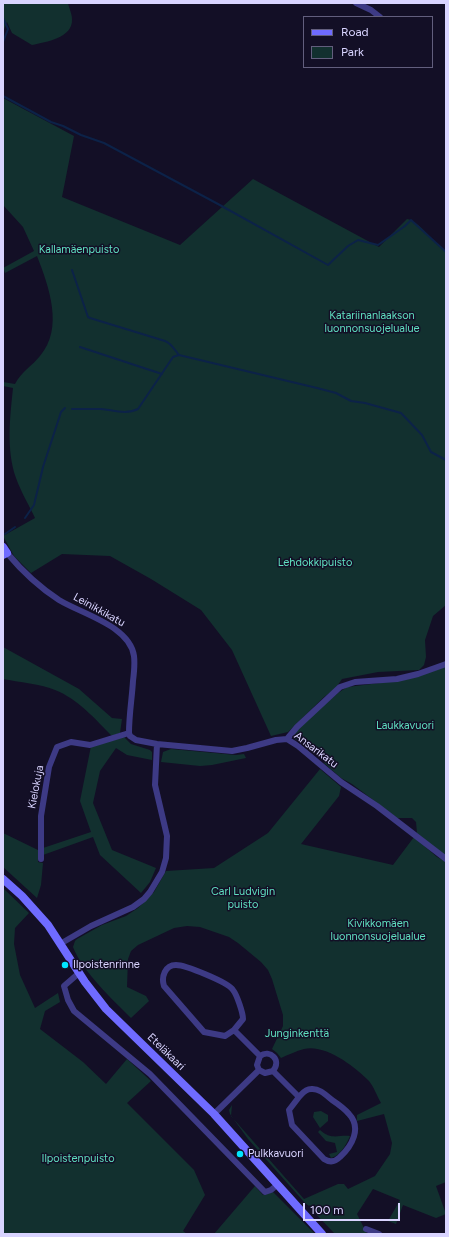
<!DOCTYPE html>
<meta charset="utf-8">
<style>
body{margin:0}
#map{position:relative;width:449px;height:1237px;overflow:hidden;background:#130f26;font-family:Figtree,sans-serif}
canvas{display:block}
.frame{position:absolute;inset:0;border:4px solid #d9d4ff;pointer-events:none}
.legend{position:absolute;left:303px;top:16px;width:130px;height:52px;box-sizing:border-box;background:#130f26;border:1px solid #625e7d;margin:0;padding:5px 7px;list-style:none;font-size:12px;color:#d9d4ff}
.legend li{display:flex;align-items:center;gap:8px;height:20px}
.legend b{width:20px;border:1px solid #625e7d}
.scale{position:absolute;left:303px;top:1203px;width:97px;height:18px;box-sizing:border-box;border:2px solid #d9d4ff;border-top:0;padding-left:5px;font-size:12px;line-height:14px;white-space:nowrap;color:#d9d4ff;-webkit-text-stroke:3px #130f26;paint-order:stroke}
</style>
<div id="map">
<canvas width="449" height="1237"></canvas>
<div class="frame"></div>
<ul class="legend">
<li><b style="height:5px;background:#6f6bff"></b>Road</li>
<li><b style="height:11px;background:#12302f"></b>Park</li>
</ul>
<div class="scale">100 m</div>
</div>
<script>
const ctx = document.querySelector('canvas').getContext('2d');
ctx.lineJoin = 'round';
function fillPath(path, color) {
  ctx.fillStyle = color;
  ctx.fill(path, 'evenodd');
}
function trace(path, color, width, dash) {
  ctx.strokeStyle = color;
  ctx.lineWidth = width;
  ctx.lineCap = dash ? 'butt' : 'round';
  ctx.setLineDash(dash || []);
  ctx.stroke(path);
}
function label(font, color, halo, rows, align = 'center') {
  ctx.font = font + ' Figtree,sans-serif';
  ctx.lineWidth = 3;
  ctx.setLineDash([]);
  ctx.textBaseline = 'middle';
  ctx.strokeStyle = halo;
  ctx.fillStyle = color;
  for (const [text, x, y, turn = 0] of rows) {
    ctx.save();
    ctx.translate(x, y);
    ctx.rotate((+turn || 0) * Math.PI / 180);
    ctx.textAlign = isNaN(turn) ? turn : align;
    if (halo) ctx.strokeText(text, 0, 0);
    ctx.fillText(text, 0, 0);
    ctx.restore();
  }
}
fillPath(new Path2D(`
 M3,3H68C69,8 72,14 72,19C73,38 46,42 32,45L12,33L7,22L3,32Z
 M3,98L74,136L62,197L180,245L253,179L379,247L407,219C420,221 434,244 446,252V605L433,616L425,640L426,657L424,665L419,670L378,672L342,679L335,689L324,697L288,732L271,736L232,650L201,610L151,579L110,556L62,554L31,573L14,556L3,536L35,518C29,505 21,492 16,478C6,450 10,417 13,388L3,386V382L15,384C21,372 32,366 40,356C64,328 49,287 37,256L5,273L3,268L34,251L23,227L3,205Z
 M3,647L79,689L112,718L122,719L120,733L112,736C95,719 78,699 55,690C42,684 18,682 3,679Z
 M446,665V857L417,833L416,822L412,818H397L352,784L341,778L324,763L326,757L300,736L296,740L291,737L306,721L338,693L347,687L380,683Z
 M124,737L131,744L150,750L152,752V760L127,755L116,748L100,771L93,803L112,850L156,868L150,882L141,893L100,855L93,837L43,855V848L91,832L80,801L91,746Z
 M171,749L236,755L244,754L246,758L212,765L200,766L161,762L163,752Z
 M320,769L341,787L339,796L301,844L393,865L414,837L437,857L446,862V1182L436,1186L446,1214L436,1218L403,1205L396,1224L388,1221L400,1200L373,1189L357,1214L367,1234H335L311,1209L312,1208L305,1203L248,1139L230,1114L229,1110L232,1105L231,1116L304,1199L338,1184H344L348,1189L375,1176L390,1154L392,1143L384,1114L357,1121V1115L381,1103C377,1096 374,1087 369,1081C355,1067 326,1044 304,1049C296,1051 288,1055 281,1058L277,1053L272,1049L283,1026V1015L272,979L268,970L261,962L238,943L229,937L200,927L187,926L174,928L138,945L131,951L128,959L127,987L146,996L149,1001L131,1018C113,1000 82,971 73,947L75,941L77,939L102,925L126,916L138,908L154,892L166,871L214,868L268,833Z
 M3,833L38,850V862L43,863L41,885L37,898L3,867Z
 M3,888L29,913L15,928L14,944L20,975L35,1008L58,993L60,1002L45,1011L40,1029L83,1062L106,1084L127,1059L151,1081L127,1103L194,1170L205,1195L183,1231L187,1234H3Z
 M321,1111L328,1115V1121L320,1128L313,1117L314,1112Z
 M320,1130C331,1140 337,1135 350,1136C346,1145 340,1156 331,1158L329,1154L337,1152L335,1143L326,1141L318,1132Z
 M255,1186L263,1195L273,1192L315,1234H214Z`), '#12302f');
trace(new Path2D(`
 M3,18L8,29L3,42
 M3,96L51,122L63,126L81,135L104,143L218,204L328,265L348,246L358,240L378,245L405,226L411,220L446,252
 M72,270L88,317L90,318L165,341C172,344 174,349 179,355
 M80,347L162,374
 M72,409C81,409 91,409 101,409C113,410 126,415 138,409L173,357L179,355L317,388L336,393L351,401L365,403L401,413L422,435L431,452L446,460
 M25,518L34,505L43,467L61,412L65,408
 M5,534L15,527`), '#0c2248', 2);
trace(new Path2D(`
 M356,3L371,10L380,17
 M7,553C22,571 39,587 59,600C82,614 130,626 134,656C135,664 134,673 133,681C132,698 129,715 129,733
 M129,733L130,736L136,740L157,744L232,751L247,748L276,740L287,739L298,746L341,782L377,806L446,859
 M287,739L297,727L340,687L355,682L397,679L418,674L446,664
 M41,859V816L49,767L57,747L71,742L90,745L129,733
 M60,944L91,926L133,907L144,899L150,892L162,872L166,858L167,836L155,785L157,744
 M79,973L64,986L68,1000L74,1011L150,1074L263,1190L265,1192L271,1190L277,1185
 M234,1030L225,1036L204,1032L164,986C161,977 165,965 176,965C185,965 228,982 233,990C237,995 243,1013 243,1019L234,1030L260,1056L257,1065L259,1070
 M260,1056C270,1049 282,1060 273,1071
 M259,1070L265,1073L273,1071L299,1097L289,1110L292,1125L324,1159C330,1163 335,1162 340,1157C352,1146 362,1128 349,1114C344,1108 338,1104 332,1100C326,1095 319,1088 311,1089C305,1089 302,1094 299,1097
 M214,1114L259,1070
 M366,1229L379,1234`), '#3d3a85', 6);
trace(new Path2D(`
 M3,547L7,553L3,555
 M3,879L22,896L48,925L85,982L106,1009L214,1114L322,1234`), '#6f6bff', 8);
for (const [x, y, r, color] of [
 [65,965,4,"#00e5ff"],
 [240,1154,4,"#00e5ff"]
]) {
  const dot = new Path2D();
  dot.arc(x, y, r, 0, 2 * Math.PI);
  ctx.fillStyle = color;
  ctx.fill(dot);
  trace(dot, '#130f26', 1.5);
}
label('11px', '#5fe0c0', '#130f26', [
 ["Kallamäenpuisto",79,250],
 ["Katariinanlaakson",372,316],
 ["luonnonsuojelualue",372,329],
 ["Lehdokkipuisto",315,563],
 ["Laukkavuori",405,726],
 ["Carl Ludvigin",243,892],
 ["puisto",243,905],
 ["Kivikkomäen",378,924],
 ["luonnonsuojelualue",378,937],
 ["Junginkenttä",297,1034],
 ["Ilpoistenpuisto",78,1159]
]);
label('11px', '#d9d4ff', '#130f26', [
 ["Leinikkikatu",99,610,29],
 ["Ansarikatu",316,750,37],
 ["Kielokuja",36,787,-79],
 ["Eteläkaari",166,1052,44]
]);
label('11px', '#d9d4ff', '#130f26', [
 ["Ilpoistenrinne",73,965],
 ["Pulkkavuori",248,1154]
], 'left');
</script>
